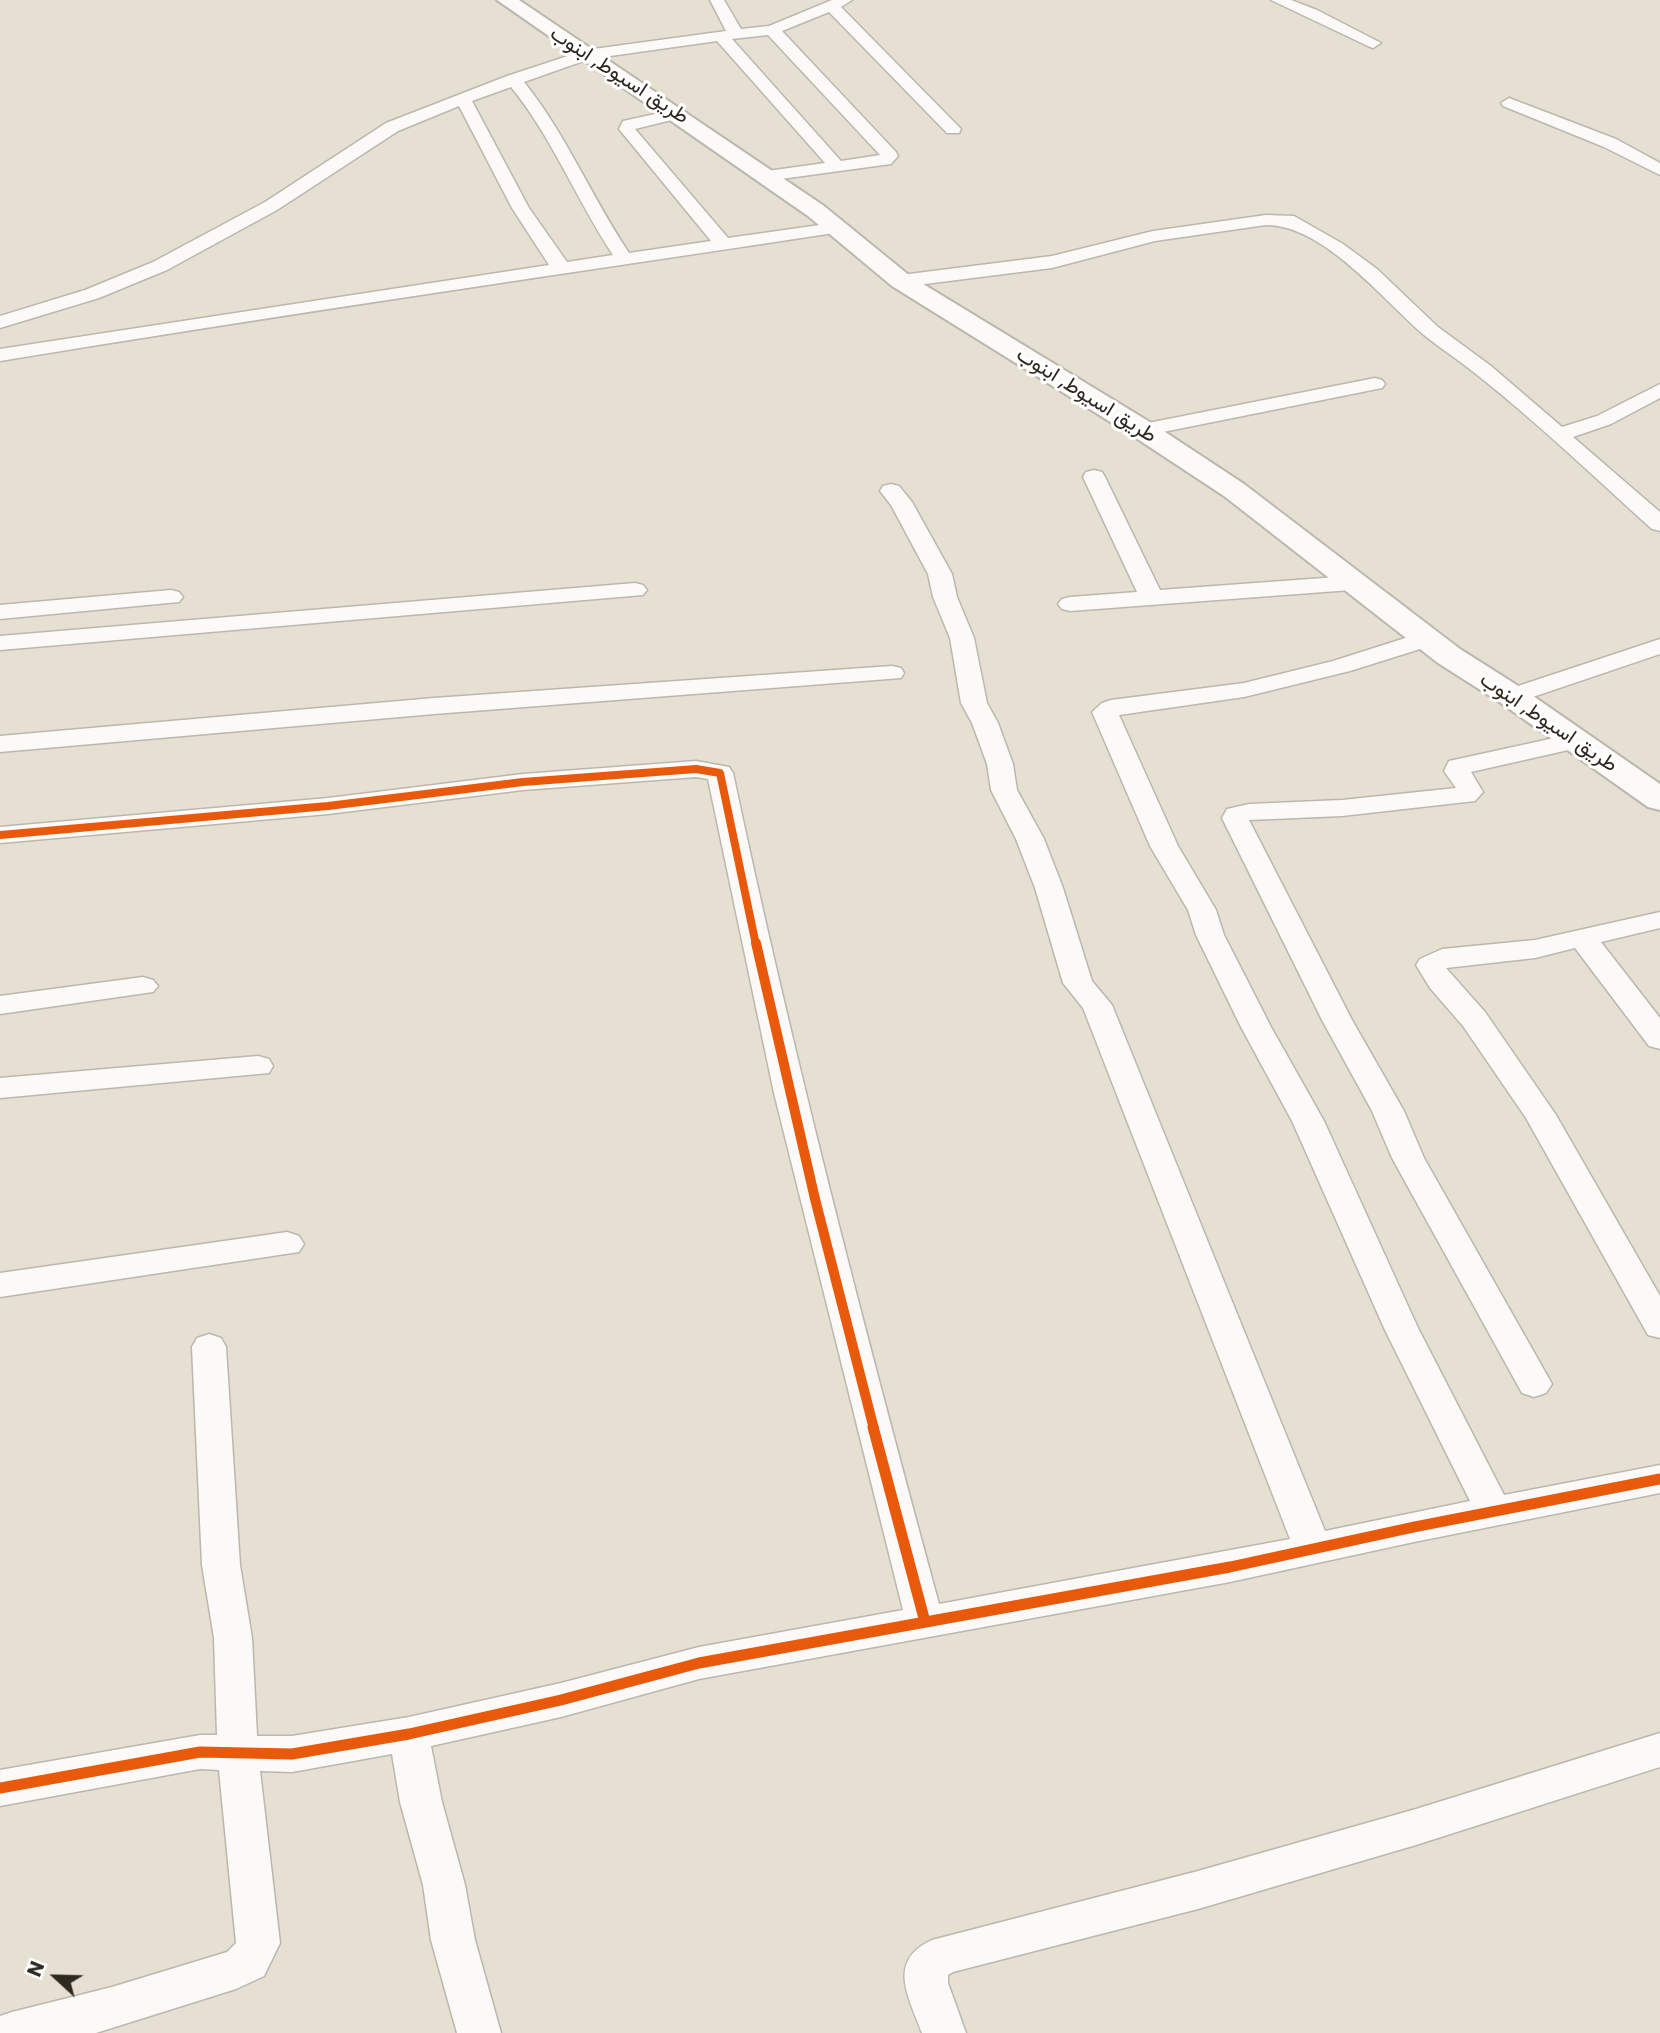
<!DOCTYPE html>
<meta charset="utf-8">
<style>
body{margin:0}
#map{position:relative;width:1660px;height:2033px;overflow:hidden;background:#e5e0d2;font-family:Poppins,sans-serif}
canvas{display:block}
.north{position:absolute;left:21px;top:1942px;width:70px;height:70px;-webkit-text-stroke:5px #fff;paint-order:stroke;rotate:292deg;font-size:19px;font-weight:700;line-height:28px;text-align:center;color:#2d2920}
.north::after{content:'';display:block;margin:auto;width:24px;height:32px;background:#2d2920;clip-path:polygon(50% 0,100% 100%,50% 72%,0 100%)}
</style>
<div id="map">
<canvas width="1660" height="2033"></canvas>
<div class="north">N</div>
</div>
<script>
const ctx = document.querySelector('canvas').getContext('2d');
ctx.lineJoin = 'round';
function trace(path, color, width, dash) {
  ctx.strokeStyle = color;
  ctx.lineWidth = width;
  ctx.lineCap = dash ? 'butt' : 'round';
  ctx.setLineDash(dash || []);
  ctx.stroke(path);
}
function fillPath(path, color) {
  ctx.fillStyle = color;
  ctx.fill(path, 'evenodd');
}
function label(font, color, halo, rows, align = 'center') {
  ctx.font = font + ' Poppins,Vazirmatn,sans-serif';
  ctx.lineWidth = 6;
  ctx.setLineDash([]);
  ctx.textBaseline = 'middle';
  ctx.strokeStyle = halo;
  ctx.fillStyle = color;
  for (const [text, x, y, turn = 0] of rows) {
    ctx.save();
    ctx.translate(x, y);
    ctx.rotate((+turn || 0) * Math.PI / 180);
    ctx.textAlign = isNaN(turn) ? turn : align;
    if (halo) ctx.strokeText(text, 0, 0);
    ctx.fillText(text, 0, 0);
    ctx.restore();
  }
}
const street = new Path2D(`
 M710,0H724L741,29L769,26L832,0H852L841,7L961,129L959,133H947L829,12L782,31L896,152L898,156L891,164L766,181L760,180L757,176L760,172L825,163L717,41L589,59L524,82C566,134 592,198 629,253L711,241L619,129L623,121L678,109L686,114L684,117L635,129L728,238L834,223L843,228L834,233C557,275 278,315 0,361V349L549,265L512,208L459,106L398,131L277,210L167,270L99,298L0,328V316L85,290L153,262L265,202L386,123L507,76L586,50L726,31ZM768,35L880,155L841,161L732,39ZM511,87C552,137 577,201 613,255L567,262L529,208L472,101Z
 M1271,0H1291L1317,10L1381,43L1373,48L1368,46Z
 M1509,98L1616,139L1660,163V175L1604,147L1503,106L1501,103Z
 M1266,215L1294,216L1343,244L1377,269L1438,327L1491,366L1562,427L1597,416L1660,384V398L1611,424L1573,437L1660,512V531L1652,529C1594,477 1537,422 1476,374C1459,360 1441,349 1424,335C1383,300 1324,225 1266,225L1155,241L1052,268L901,287L892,281L901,275L1052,256L1153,231Z
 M1375,378L1382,380L1385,384L1382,388L1143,436L1136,434L1132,430L1136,426L1143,424Z
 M1094,470L1102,472L1105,477L1160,590L1351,576L1359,578L1363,583L1359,588L1351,590L1070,611L1062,609L1058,604L1062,599L1070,597L1137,592L1083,477L1086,472Z
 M891,484L899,486L912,502L952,574L957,597L974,638L987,703L998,723L1013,764L1017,790L1044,839L1063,888L1092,981L1112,1005L1325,1531L1470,1501L1384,1328L1292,1121L1241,1027L1196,935L1188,910L1150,846L1092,712L1102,703L1111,700L1244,683L1333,661L1418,634L1427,632L1436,634L1439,639L1436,644L1350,671L1244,697L1119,715L1178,846L1216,910L1224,935L1271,1027L1324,1121L1418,1328L1504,1495L1660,1465V1493L1414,1542L1230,1582L699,1679L561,1717L431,1746L442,1802L465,1885L475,1940L501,2033H457L431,1940L423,1885L400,1802L392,1754L292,1772L260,1771L280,1943L264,1976L236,1989L96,2033H0V2016L12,2012L112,1987L227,1952L236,1943L219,1770L200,1769L0,1806V1770L200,1735H217L214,1638L202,1565L192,1347L197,1338L209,1334L221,1338L226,1347L240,1565L252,1638L257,1736H292L409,1717L561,1683L699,1647L903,1610L774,1093L708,779L696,777L523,790L328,814L0,843V827L328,798L523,774L696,761L729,767L733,773C792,1052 864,1328 939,1604L1290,1539L1083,1008L1063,983L1035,888L1016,839L991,790L987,764L972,723L961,703L950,638L933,597L928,574L891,505L880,491L883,486Z
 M635,583L643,585L647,590L643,595L0,650V636Z
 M171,590L179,592L183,597L179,602L0,619V605Z
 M1660,639V654L1521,701L1512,703L1503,701L1500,696L1503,691Z
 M892,666L901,668L904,673L901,678L434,714L0,752V736L434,698Z
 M1577,733L1586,736L1590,741L1586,746L1471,772L1483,792L1475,801L1342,816L1249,820L1352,1020L1404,1111L1424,1158L1552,1384L1546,1393L1534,1397L1522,1393L1392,1158L1372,1111L1322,1020L1222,818L1227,809L1249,804L1342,800L1456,788L1444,771L1449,761Z
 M1660,912V928L1601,942L1660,1018V1049L1649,1046L1575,948L1535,958L1446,968L1485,1012L1556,1115L1660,1296V1338L1648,1335L1526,1118L1463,1026L1430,988L1416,965L1420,959L1442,949L1535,940Z
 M143,977L153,980L158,986L153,992L0,1014V996Z
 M258,1056L269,1059L273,1066L269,1073L0,1098V1078Z
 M287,1232L299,1236L304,1244L299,1252L0,1297V1273Z
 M1660,1733V1767L1416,1845L1198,1909L953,1972L948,1975V1983L966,2033H922C909,1997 886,1961 932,1940L1198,1871L1416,1809Z`);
const secondary = new Path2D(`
 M497,0H519L824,206L910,276L1153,424L1244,484L1460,649L1523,689L1660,784V810L1648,807L1501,703L1438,663L1224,496L1133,436L892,286L808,216Z`);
trace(street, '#bcb7ad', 3);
trace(secondary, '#bcb7ad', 4);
fillPath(street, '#fbfaf8');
fillPath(secondary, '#fbfaf8');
trace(new Path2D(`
 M0,835L328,806L523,782L696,769L720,773L756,945`), '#e8590c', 8);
trace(new Path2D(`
 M756,943L815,1199L874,1429`), '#e8590c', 10);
trace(new Path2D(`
 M873,1427L925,1622
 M0,1788L200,1752L292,1754L409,1734L561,1700L699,1663L1230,1567L1414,1527L1660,1479`), '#e8590c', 11);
label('21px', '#2d2920', '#fff', [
 ["طريق اسيوط, ابنوب",619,76,33],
 ["طريق اسيوط, ابنوب",1086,396,32],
 ["طريق اسيوط, ابنوب",1548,723,34]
]);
</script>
